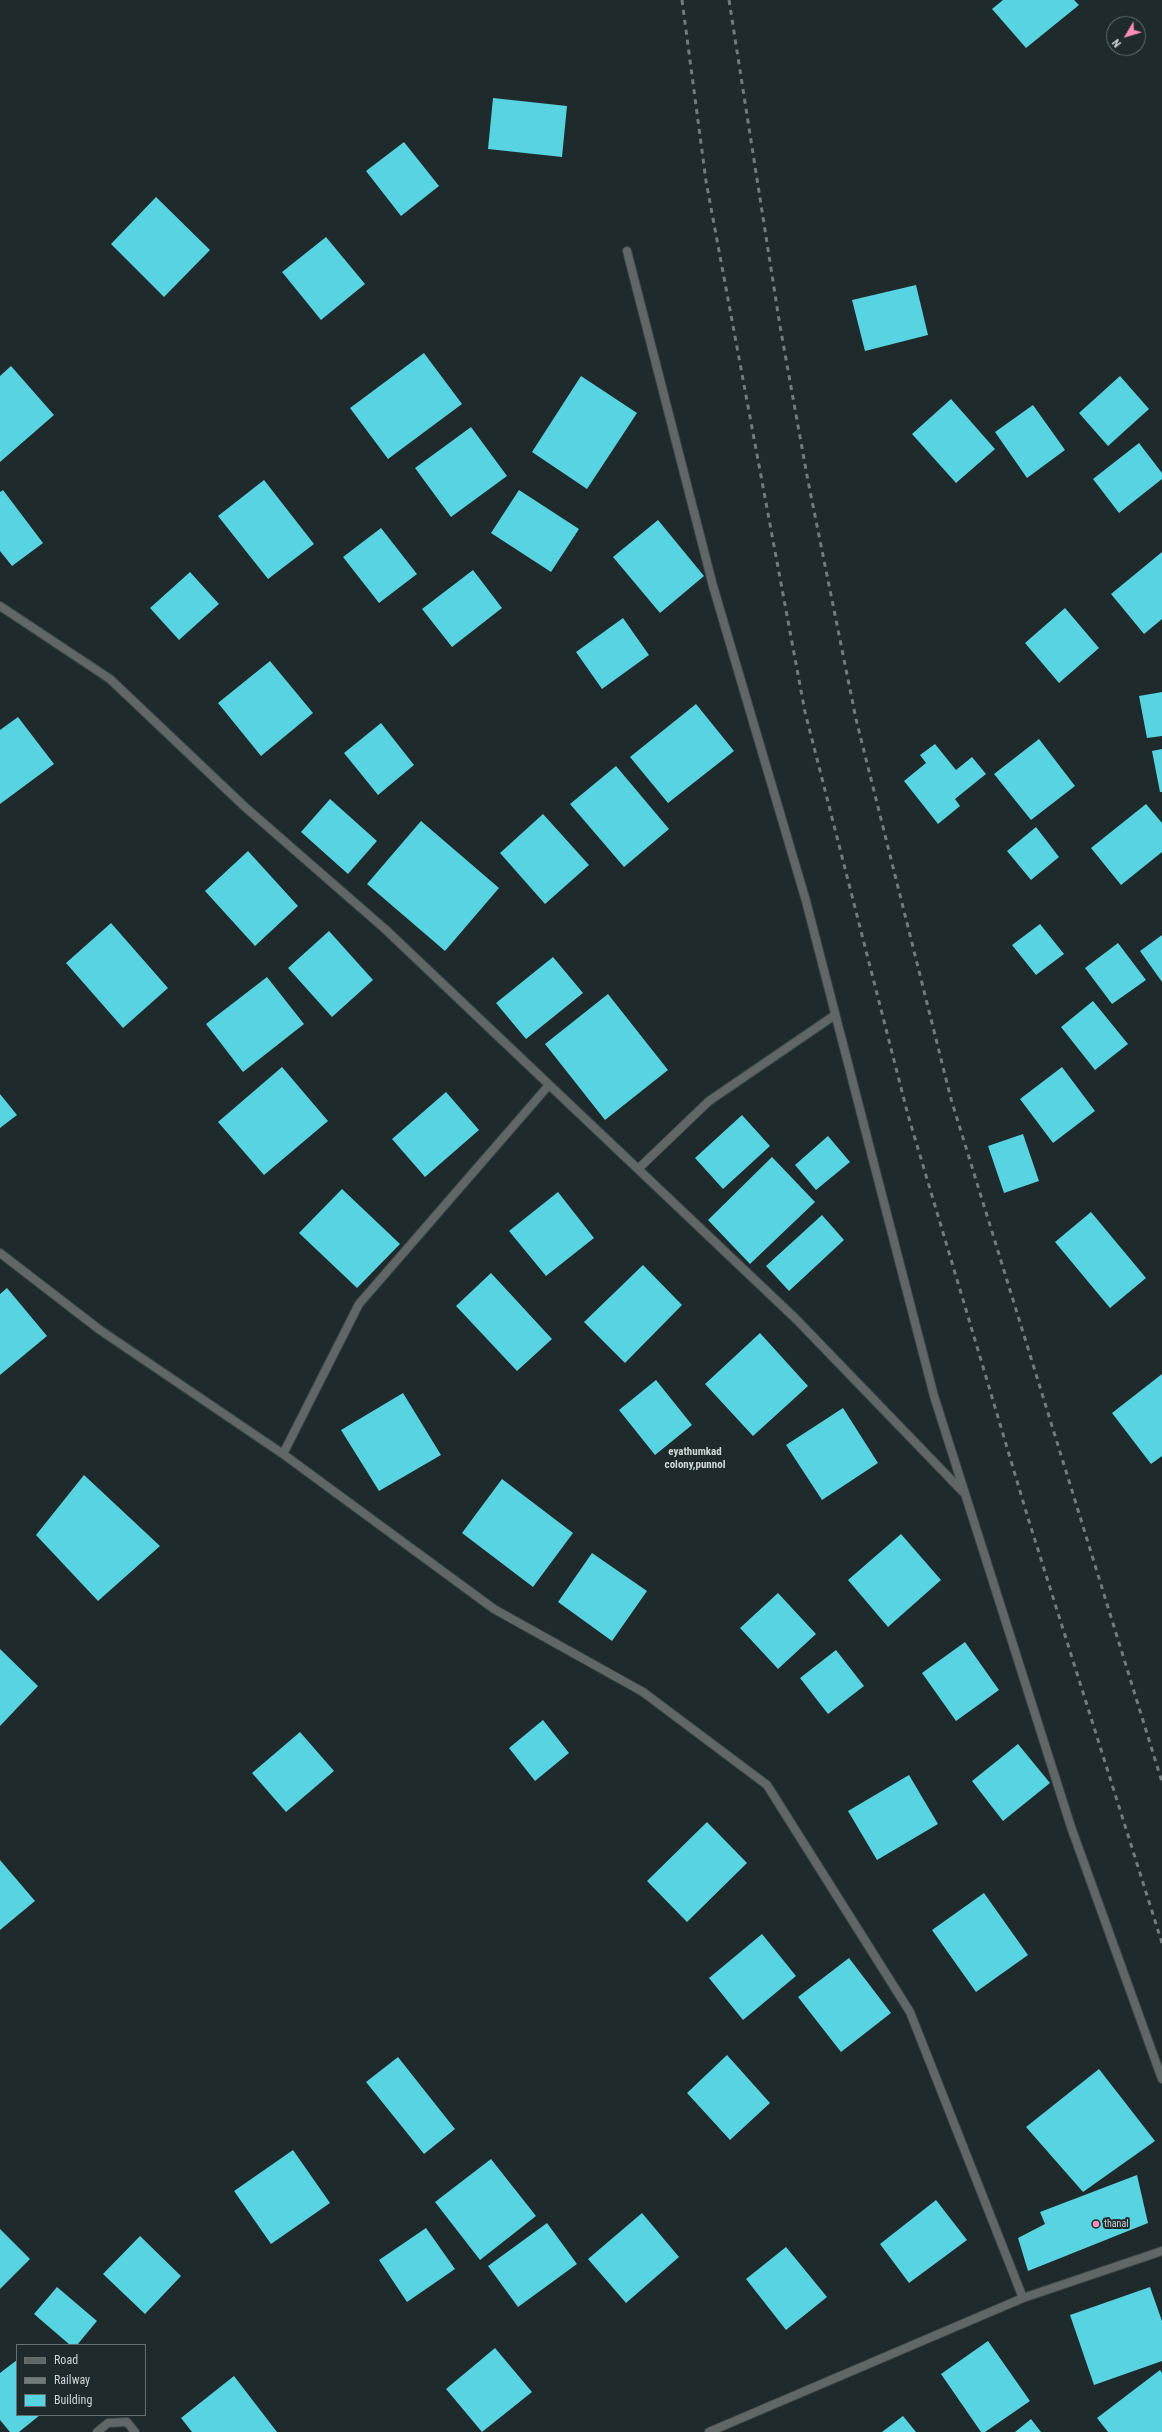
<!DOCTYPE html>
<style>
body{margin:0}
#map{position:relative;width:1162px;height:2432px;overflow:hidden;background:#1e2a2b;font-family:"Roboto Condensed",sans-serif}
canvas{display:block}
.legend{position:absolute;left:16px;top:2344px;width:130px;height:72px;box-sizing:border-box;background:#1e2a2b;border:1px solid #656f70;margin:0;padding:5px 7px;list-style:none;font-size:12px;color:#cfd6d7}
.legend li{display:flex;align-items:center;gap:8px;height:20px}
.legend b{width:20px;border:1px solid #656f70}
.north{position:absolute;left:1106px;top:16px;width:40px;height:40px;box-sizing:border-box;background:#1e2a2b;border:1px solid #656f70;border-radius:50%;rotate:232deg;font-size:11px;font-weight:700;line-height:16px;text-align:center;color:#cfd6d7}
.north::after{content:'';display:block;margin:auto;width:14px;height:18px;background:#ff8eba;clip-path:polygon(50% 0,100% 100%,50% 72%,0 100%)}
</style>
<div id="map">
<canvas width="1162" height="2432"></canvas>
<ul class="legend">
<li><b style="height:5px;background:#616767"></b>Road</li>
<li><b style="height:5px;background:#717b7c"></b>Railway</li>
<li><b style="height:11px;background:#57d3e1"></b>Building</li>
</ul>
<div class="north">N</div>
</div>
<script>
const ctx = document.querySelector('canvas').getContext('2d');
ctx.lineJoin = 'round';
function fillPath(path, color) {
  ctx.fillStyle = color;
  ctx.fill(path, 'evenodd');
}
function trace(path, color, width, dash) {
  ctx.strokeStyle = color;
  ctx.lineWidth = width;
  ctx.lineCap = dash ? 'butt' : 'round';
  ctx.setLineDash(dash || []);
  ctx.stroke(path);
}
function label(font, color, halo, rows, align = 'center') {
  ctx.font = font + ' "Roboto Condensed",sans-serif';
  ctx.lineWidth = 4;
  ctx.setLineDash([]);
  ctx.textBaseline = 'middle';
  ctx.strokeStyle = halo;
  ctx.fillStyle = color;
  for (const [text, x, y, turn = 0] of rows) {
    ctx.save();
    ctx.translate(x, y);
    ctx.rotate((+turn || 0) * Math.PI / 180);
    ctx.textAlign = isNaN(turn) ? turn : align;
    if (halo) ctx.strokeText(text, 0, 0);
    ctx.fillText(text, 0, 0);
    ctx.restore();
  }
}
fillPath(new Path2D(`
 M1003,0H1074L1079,5L1026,48L992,9Z
 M493,98L567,106L562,157L488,149Z
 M404,142L439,186L401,216L366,171Z
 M156,197L210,250L164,297L111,244Z
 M326,237L365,284L321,320L282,272Z
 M916,285L928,335L865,351L852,300Z
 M424,353L462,404L388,459L350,408Z
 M11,366L54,415L0,462V376Z
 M581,376L637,413L587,489L532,452Z
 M1120,376L1149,409L1108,446L1079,413Z
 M951,399L995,449L956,483L912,434Z
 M1033,405L1065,450L1027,478L995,432Z
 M471,427L507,476L451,517L415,468Z
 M1139,443L1162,473V479L1119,513L1093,479Z
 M264,480L314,544L268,579L218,516Z
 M3,490L43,543L12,566L0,551V492Z
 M519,490L579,529L551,572L491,533Z
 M658,520L704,576L660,613L613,557Z
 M381,528L417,574L379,603L343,557Z
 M1162,552V619L1144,634L1111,594Z
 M473,570L502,608L452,647L422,609Z
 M190,572L219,604L179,640L150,608Z
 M1065,608L1099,648L1059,683L1025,643Z
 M623,618L649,655L602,689L576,652Z
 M270,661L313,713L261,756L218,703Z
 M1162,692V736L1147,738L1139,696Z
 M696,704L734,751L668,803L630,757Z
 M18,717L54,764L0,804V730Z
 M381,723L414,765L378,795L344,753Z
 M1039,739L1075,786L1031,820L994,774Z
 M935,744L956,770L972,757L986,774L955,799L960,806L938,824L904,781L926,763L920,755Z
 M1162,749V792H1160L1152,751Z
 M616,766L669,829L624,867L570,804Z
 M330,799L377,841L348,874L301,832Z
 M1146,804L1162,823V852L1121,885L1091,848Z
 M543,814L589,865L545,904L500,853Z
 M421,821L499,888L445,951L367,884Z
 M1036,827L1059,857L1031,880L1007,851Z
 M248,851L298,906L255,946L205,891Z
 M111,923L168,988L123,1028L66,963Z
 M1040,924L1064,954L1036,975L1012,945Z
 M329,931L373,980L332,1017L288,968Z
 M1162,935V982L1140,951Z
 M1118,943L1146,980L1112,1004L1085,968Z
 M553,957L583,993L526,1039L496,1003Z
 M267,977L304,1024L243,1072L206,1024Z
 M608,994L668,1070L605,1120L545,1044Z
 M1093,1001L1128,1044L1095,1070L1061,1027Z
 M282,1067L328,1121L264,1175L218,1122Z
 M1062,1067L1095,1111L1053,1143L1020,1099Z
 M446,1092L479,1130L425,1177L392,1139Z
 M0,1094L17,1115L0,1128Z
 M742,1115L770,1146L723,1189L695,1158Z
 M1023,1134L1039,1181L1004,1193L988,1146Z
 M828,1136L850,1162L816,1190L795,1165Z
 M772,1157L815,1202L750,1264L708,1220Z
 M342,1189L400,1244L357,1288L299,1233Z
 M558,1192L594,1238L546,1276L509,1231Z
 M1091,1212L1146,1278L1110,1308L1055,1242Z
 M822,1215L844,1240L789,1291L766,1266Z
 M643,1265L682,1305L625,1363L584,1322Z
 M491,1273L552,1339L517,1371L456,1306Z
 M7,1288L47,1336L0,1375V1294Z
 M760,1333L808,1386L753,1436L705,1384Z
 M1162,1374V1456L1151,1464L1112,1413Z
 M656,1380L692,1425L655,1455L619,1410Z
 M403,1393L441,1455L379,1491L341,1430Z
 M843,1408L878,1463L822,1500L786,1445Z
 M84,1475L160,1546L98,1601L36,1535Z
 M502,1479L573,1533L533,1587L462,1533Z
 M901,1534L941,1580L888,1627L848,1580Z
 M592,1553L647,1591L612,1641L558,1602Z
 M778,1593L816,1634L778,1669L740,1628Z
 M965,1642L999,1690L956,1721L922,1673Z
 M0,1649L38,1686L0,1726Z
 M836,1650L864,1686L828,1714L800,1678Z
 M543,1720L569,1753L535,1781L509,1748Z
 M300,1732L334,1771L286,1812L252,1773Z
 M1018,1744L1050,1783L1003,1821L972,1781Z
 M909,1775L938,1824L877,1860L848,1811Z
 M707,1822L747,1863L687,1922L647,1881Z
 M0,1860L35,1901L0,1930Z
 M984,1893L1028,1955L976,1992L932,1930Z
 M762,1934L796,1976L743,2020L709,1978Z
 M849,1958L891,2013L841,2052L798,1997Z
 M727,2055L770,2103L730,2140L687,2093Z
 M398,2057L455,2129L424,2154L366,2082Z
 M1099,2069L1155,2141L1083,2192L1026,2127Z
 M293,2150L330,2203L271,2244L234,2191Z
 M491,2159L536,2216L480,2260L435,2202Z
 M1137,2175L1148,2223L1028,2271L1018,2238L1045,2224L1040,2212Z
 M936,2200L967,2240L909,2283L880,2244Z
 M642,2213L679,2257L626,2303L588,2259Z
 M547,2223L577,2264L518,2307L488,2266Z
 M426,2228L455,2269L407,2302L379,2260Z
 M0,2229L30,2259L0,2289Z
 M140,2236L181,2276L145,2314L103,2274Z
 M786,2247L827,2297L786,2330L746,2279Z
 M57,2287L97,2321L77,2345H70L34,2314Z
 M1150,2287L1162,2321V2361L1094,2385L1070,2315Z
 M988,2341L1030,2401L985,2432H981L941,2374Z
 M495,2348L532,2392L482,2432L446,2389Z
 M17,2360V2415H40L19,2432H10L0,2420V2373Z
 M1160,2370L1162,2373V2432H1108L1097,2418Z
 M234,2376L277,2432H192L181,2418Z
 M903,2416L916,2432H882Z
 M1031,2419L1041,2432H1015Z`), '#57d3e1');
const minor = new Path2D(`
 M627,251L713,586L806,901L934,1396L1071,1827L1162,2079
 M0,606L110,679L245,807L385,929L796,1319L964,1493
 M638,1169L709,1101L835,1015
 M0,1253L100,1330L283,1454L494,1609L643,1692L767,1785L910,2012L1023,2298L1162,2251
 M283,1454L359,1304L549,1085
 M97,2432L108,2423L127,2422L135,2432
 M709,2432L1023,2298`);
trace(minor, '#3a4647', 10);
trace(minor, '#616767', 8);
trace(new Path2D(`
 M682,0L706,181L805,712L908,1115L1028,1518L1162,1943
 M729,0L780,326L808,481L856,719L951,1099L1162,1782`), '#717b7c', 3, [5, 5]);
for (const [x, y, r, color] of [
 [1096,2224,4,"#ff8eba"]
]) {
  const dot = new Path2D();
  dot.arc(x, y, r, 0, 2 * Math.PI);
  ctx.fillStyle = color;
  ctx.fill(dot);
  trace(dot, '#1e2a2b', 1.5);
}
label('10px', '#cfd6d7', '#1e2a2b', [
 ["thanal",1104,2224]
], 'left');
label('bold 11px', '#cfd6d7', '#1e2a2b', [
 ["eyathumkad",695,1452],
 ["colony,punnol",695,1465]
]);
</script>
